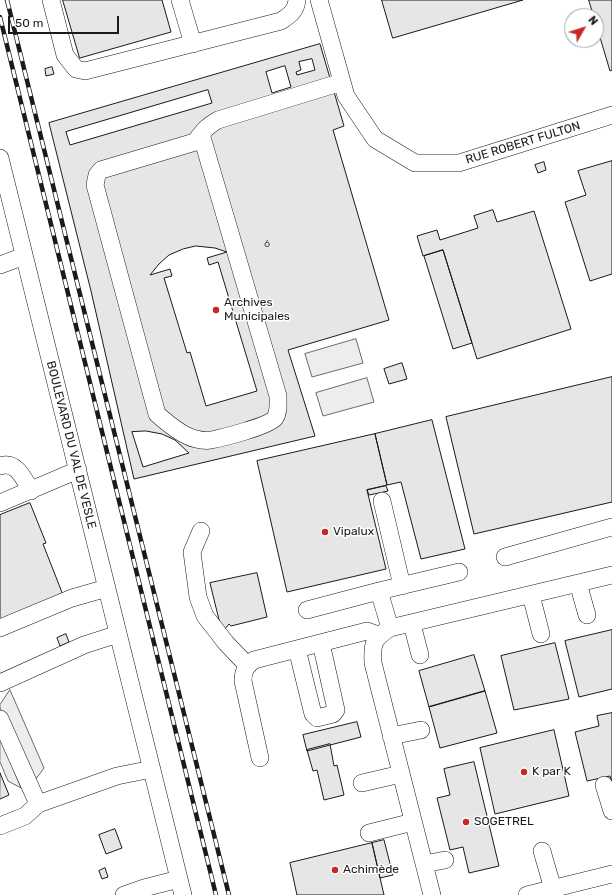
<!DOCTYPE html>
<meta charset="utf-8">
<style>
body{margin:0}
#map{position:relative;width:612px;height:895px;overflow:hidden;background:#fff;font-family:Rubik,sans-serif}
canvas{display:block}
.north{position:absolute;left:564px;top:8px;width:40px;height:40px;box-sizing:border-box;background:#fff;border:1px solid #a3a3a3;border-radius:50%;rotate:51deg;font-size:11px;font-weight:700;line-height:16px;text-align:center;color:#1a1a1a}
.north::after{content:'';display:block;margin:auto;width:14px;height:18px;background:#c62828;clip-path:polygon(50% 0,100% 100%,50% 72%,0 100%)}
.scale{position:absolute;left:8px;top:16px;width:111px;height:18px;box-sizing:border-box;border:2px solid #1a1a1a;border-top:0;padding-left:5px;font-size:12px;line-height:14px;white-space:nowrap;color:#1a1a1a;-webkit-text-stroke:3px #fff;paint-order:stroke}
</style>
<div id="map">
<canvas width="612" height="895"></canvas>
<div class="north">N</div>
<div class="scale">50 m</div>
</div>
<script>
const ctx = document.querySelector('canvas').getContext('2d');
ctx.lineJoin = 'round';
function fillPath(path, color) {
  ctx.fillStyle = color;
  ctx.fill(path, 'evenodd');
}
function trace(path, color, width, dash) {
  ctx.strokeStyle = color;
  ctx.lineWidth = width;
  ctx.lineCap = dash ? 'butt' : 'round';
  ctx.setLineDash(dash || []);
  ctx.stroke(path);
}
function label(font, color, halo, rows, align = 'center') {
  ctx.font = font + ' Rubik,sans-serif';
  ctx.lineWidth = 3;
  ctx.setLineDash([]);
  ctx.textBaseline = 'middle';
  ctx.strokeStyle = halo;
  ctx.fillStyle = color;
  for (const [text, x, y, turn = 0] of rows) {
    ctx.save();
    ctx.translate(x, y);
    ctx.rotate((+turn || 0) * Math.PI / 180);
    ctx.textAlign = isNaN(turn) ? turn : align;
    if (halo) ctx.strokeText(text, 0, 0);
    ctx.fillText(text, 0, 0);
    ctx.restore();
  }
}
const built = new Path2D(`
 M356,339L363,363L312,377L305,354Z
 M367,378L374,402L323,416L316,393Z
 M10,690L44,768L33,783L0,708V705Z
 M0,736L21,788L8,781L0,762Z`);
fillPath(built, '#ededed');
trace(built, '#6a6a6a', 1);
const building = new Path2D(`
 M63,0H162L171,32L80,58Z
 M382,0H523L393,38Z
 M589,0H612V70L610,71L596,24V16H594Z
 M320,44L344,126L333,130L389,320L288,350L315,436L134,479L91,291L49,123Z
 M312,59L315,70L297,75L296,72L301,70L299,62Z
 M285,66L291,87L272,93L266,72Z
 M52,67L54,74L46,76L45,69Z
 M208,90L212,103L70,145L66,132Z
 M612,161V274L590,281L565,202L586,195L578,171Z
 M544,162L546,170L538,173L535,165Z
 M493,210L497,222L534,211L571,329L477,359L443,250L423,256L417,236L437,230L440,240L478,228L474,216Z
 M196,246L215,248L227,252L207,258L209,265L218,262L257,391L206,406L190,352L187,353L164,278L172,276L170,269L150,275L159,264L169,255L183,249Z
 M443,250L472,343L453,349L424,256Z
 M402,363L407,379L389,384L384,369Z
 M612,377V502L474,534L446,417Z
 M432,420L465,549L421,559L401,482L387,485L375,434Z
 M146,431L162,434L175,440L189,453L143,467L132,432Z
 M375,434L387,485L367,490L386,569L287,592L257,461Z
 M386,486L388,491L369,495L367,490Z
 M30,503L46,543L43,544L63,595L0,620V515Z
 M257,573L267,617L231,626L229,624L224,630L221,628L210,583Z
 M612,630V689L579,697L565,641Z
 M66,634L69,642L60,646L57,638Z
 M555,643L569,699L514,710L501,656Z
 M474,655L485,691L429,707L419,671Z
 M485,691L497,733L440,748L429,707Z
 M612,713V782L610,776L587,781L575,732L599,726L597,716Z
 M357,722L361,737L307,751L303,735Z
 M554,730L569,796L495,814L480,748Z
 M330,744L334,766L337,765L344,795L324,800L317,770L313,771L307,750Z
 M474,762L499,866L469,873L463,847L450,850L437,798L450,795L444,769Z
 M0,773L9,795L0,799Z
 M115,829L122,848L106,854L99,835Z
 M384,840L393,875L380,878L372,843Z
 M372,843L384,895H297L290,863Z
 M105,868L108,877L102,879L99,871Z`);
fillPath(building, '#e6e6e6');
trace(building, '#1a1a1a', 1);
const minor = new Path2D(`
 M51,0L65,55L76,69L85,71L281,21C290,15 296,11 297,0
 M180,0L193,44
 M319,0L346,96L375,139L415,163H459L612,115
 M201,134L278,396C278,403 279,412 275,418C269,426 222,438 211,440C206,441 200,440 196,439C182,436 167,423 157,414L95,185L97,175L101,170L195,142C203,131 206,127 218,120L342,82
 M0,158L183,895
 M0,265L24,256
 M0,466C16,460 24,479 31,491
 M382,501L402,586
 M0,503L78,470
 M201,531L192,552L198,597L205,616L226,643L247,665
 M505,557L612,527
 M578,583L587,615
 M531,595L541,634
 M307,610L379,591
 M412,624L420,655
 M0,628L72,598L107,588
 M390,628L379,591L459,572
 M297,649L313,714L317,718L333,714L336,710L321,643
 M0,683L84,645L118,634
 M0,719L38,804L117,776L152,769
 M391,736L421,730
 M260,758L243,681C243,671 246,666 254,660L367,631L379,635
 M362,783L401,774
 M604,785L612,811
 M0,826L25,816L38,804
 M369,833L413,822
 M542,851L553,889
 M424,864L445,860
 M124,895L144,888L179,879
 M432,895L373,663C372,643 373,639 390,628L612,575
 M527,895L612,874`);
trace(minor, '#1a1a1a', 18);
trace(minor, '#fff', 17);
const rail = new Path2D(`
 M7,0L229,895
 M0,17L216,895`);
trace(rail, '#1a1a1a', 4.5);
trace(rail, '#fff', 3, [9]);
for (const [x, y, r, color] of [
 [216,310,4,"#c62828"],
 [325,532,4,"#c62828"],
 [524,772,4,"#c62828"],
 [466,822,4,"#c62828"],
 [335,870,4,"#c62828"]
]) {
  const dot = new Path2D();
  dot.arc(x, y, r, 0, 2 * Math.PI);
  ctx.fillStyle = color;
  ctx.fill(dot);
  trace(dot, '#fff', 1.5);
}
label('10px', '#4d4d4d', null, [
 ["6",267,244]
]);
label('12px', '#1a1a1a', '#fff', [
 ["RUE ROBERT FULTON",523,143,-17],
 ["BOULEVARD DU VAL DE VESLE",71,445,76]
]);
label('12px', '#1a1a1a', '#fff', [
 ["Archives",224,303],
 ["Municipales",224,317],
 ["Vipalux",333,532],
 ["K par K",532,772],
 ["SOGETREL",474,822],
 ["Achimède",343,870]
], 'left');
</script>
